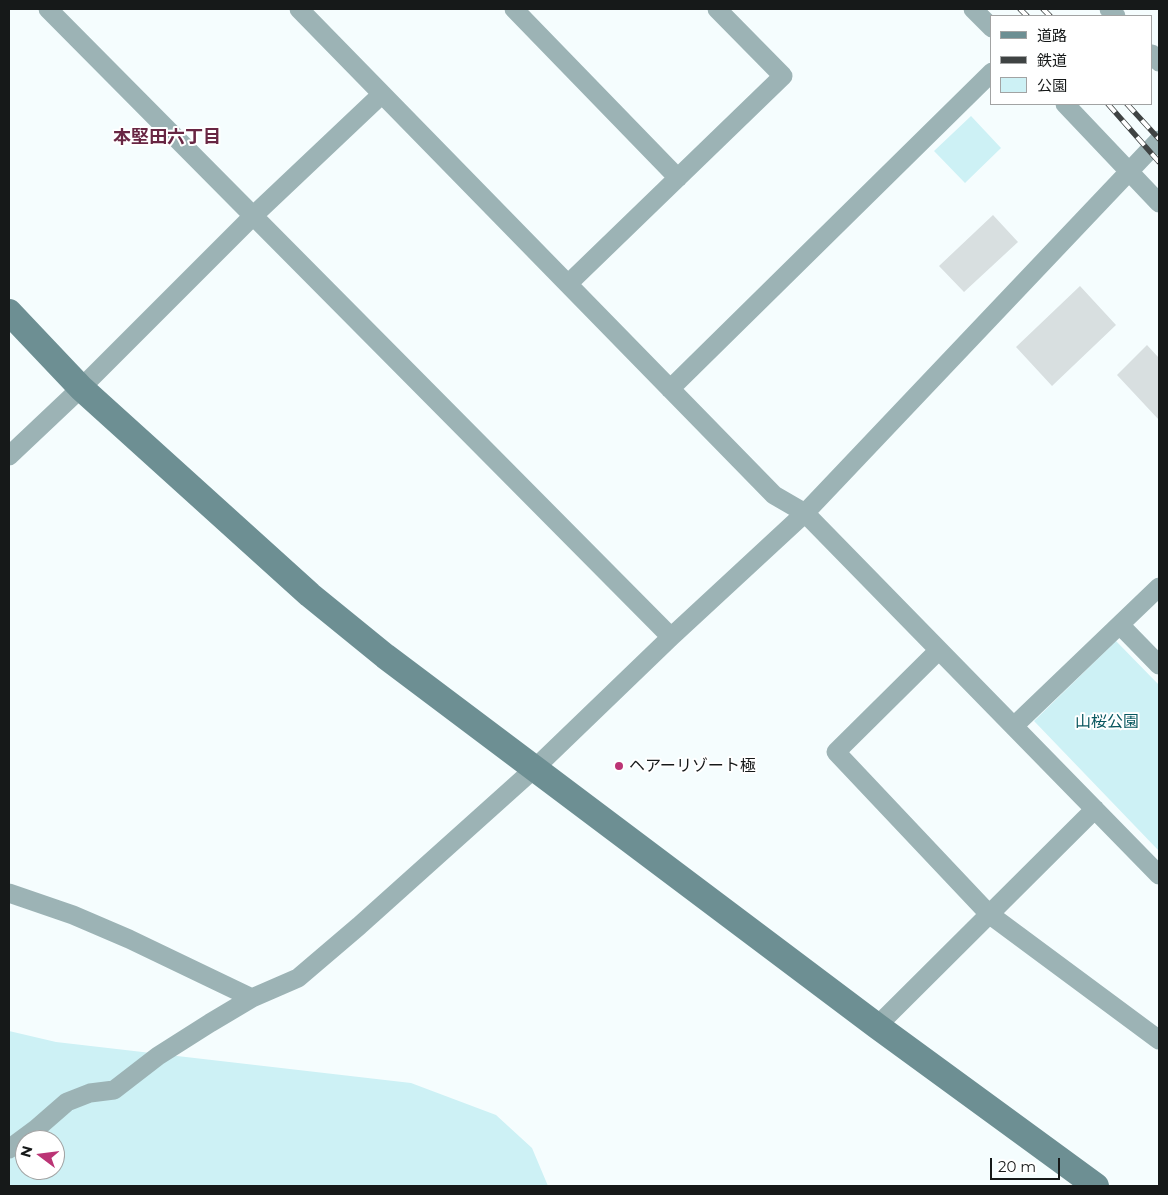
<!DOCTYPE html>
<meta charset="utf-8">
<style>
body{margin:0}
#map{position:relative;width:1168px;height:1195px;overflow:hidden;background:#f5fdfe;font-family:Montserrat,"Noto Sans JP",sans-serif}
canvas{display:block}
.frame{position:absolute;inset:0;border:10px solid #161919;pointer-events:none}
.legend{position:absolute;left:990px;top:15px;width:162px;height:90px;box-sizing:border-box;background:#fff;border:1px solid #a2a3a3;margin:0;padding:6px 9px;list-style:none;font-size:15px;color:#161919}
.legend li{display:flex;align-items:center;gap:10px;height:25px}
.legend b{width:25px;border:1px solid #a2a3a3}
.north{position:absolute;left:15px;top:1130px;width:50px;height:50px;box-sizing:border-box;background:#fff;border:1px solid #a2a3a3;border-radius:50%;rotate:285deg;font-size:14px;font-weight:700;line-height:20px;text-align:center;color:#161919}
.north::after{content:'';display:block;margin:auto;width:18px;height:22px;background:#bb3475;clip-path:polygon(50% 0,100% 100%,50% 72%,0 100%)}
.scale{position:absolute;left:990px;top:1158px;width:70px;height:22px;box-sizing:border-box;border:2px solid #161919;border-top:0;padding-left:6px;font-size:15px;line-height:18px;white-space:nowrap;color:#161919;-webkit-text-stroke:4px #fff;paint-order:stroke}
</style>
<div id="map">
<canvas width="1168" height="1195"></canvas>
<div class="frame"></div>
<ul class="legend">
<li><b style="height:6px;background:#6d8f93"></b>道路</li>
<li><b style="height:6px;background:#3f4343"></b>鉄道</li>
<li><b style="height:14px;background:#cdf1f5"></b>公園</li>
</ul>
<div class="north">N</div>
<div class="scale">20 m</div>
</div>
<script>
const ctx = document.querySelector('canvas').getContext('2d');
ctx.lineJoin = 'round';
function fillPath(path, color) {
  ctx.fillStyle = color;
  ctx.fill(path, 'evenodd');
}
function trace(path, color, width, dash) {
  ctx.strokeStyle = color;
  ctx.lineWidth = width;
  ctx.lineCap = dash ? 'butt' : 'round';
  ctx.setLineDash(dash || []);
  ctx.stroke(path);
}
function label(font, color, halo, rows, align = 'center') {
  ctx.font = font + ' Montserrat,"Noto Sans JP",sans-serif';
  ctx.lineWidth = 4;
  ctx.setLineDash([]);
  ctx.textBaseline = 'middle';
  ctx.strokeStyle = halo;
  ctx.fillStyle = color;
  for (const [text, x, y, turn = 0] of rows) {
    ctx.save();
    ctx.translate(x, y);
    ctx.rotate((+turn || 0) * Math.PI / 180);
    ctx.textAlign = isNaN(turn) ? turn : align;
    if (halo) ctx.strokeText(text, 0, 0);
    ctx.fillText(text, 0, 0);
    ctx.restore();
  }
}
fillPath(new Path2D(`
 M971,116L1001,148L965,183L934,151Z
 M1116,641L1159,685V851L1034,721Z
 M9,1031L56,1042L411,1083L496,1115L532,1148L548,1186H9ZM25,1140H55V1170H25Z`), '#cdf1f5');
fillPath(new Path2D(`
 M993,215L1018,242L964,292L939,266Z
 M1080,286L1116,325L1052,386L1016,347Z
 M1147,345L1159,358V420L1117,375Z`), '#d8dfe0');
trace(new Path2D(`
 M48,9L671,637
 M299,9L774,495L805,513L1159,875
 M514,9L678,178
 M973,9L992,28
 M1109,9L1116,16
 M1152,54L1159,62
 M1065,104L1159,203
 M568,284L783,76L717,9
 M670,389L992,72
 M9,456L81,388L253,216L382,94
 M1120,625L1159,665
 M939,650L836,752L989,914L1159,1040
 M1014,726L1159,587
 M9,893L73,915L129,939L252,998
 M877,1026L1095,809
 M9,1149L36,1129L67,1102L90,1093L114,1090L158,1056L210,1023L252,998L298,978L359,926L534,769L671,637L805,513L1159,140`), '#9cb3b5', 19);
trace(new Path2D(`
 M9,312L81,388L310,595L385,656L877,1026L1096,1186`), '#6d8f93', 26);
const rail = new Path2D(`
 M1020,9L1027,16
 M1043,9L1050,16
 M1108,104L1159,162
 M1127,104L1159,139`);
trace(rail, '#3f4343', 5.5);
trace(rail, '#fff', 4, [11]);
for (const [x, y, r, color] of [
 [619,766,5,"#bb3475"]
]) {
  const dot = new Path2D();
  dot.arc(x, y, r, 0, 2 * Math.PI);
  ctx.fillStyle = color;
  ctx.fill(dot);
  trace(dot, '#fff', 2);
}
label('16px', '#08575f', '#fff', [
 ["山桜公園",1107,722]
]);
label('16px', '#161919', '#fff', [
 ["ヘアーリゾート極",629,766]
], 'left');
label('bold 18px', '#682643', '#fff', [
 ["本堅田六丁目",167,138]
]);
</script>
